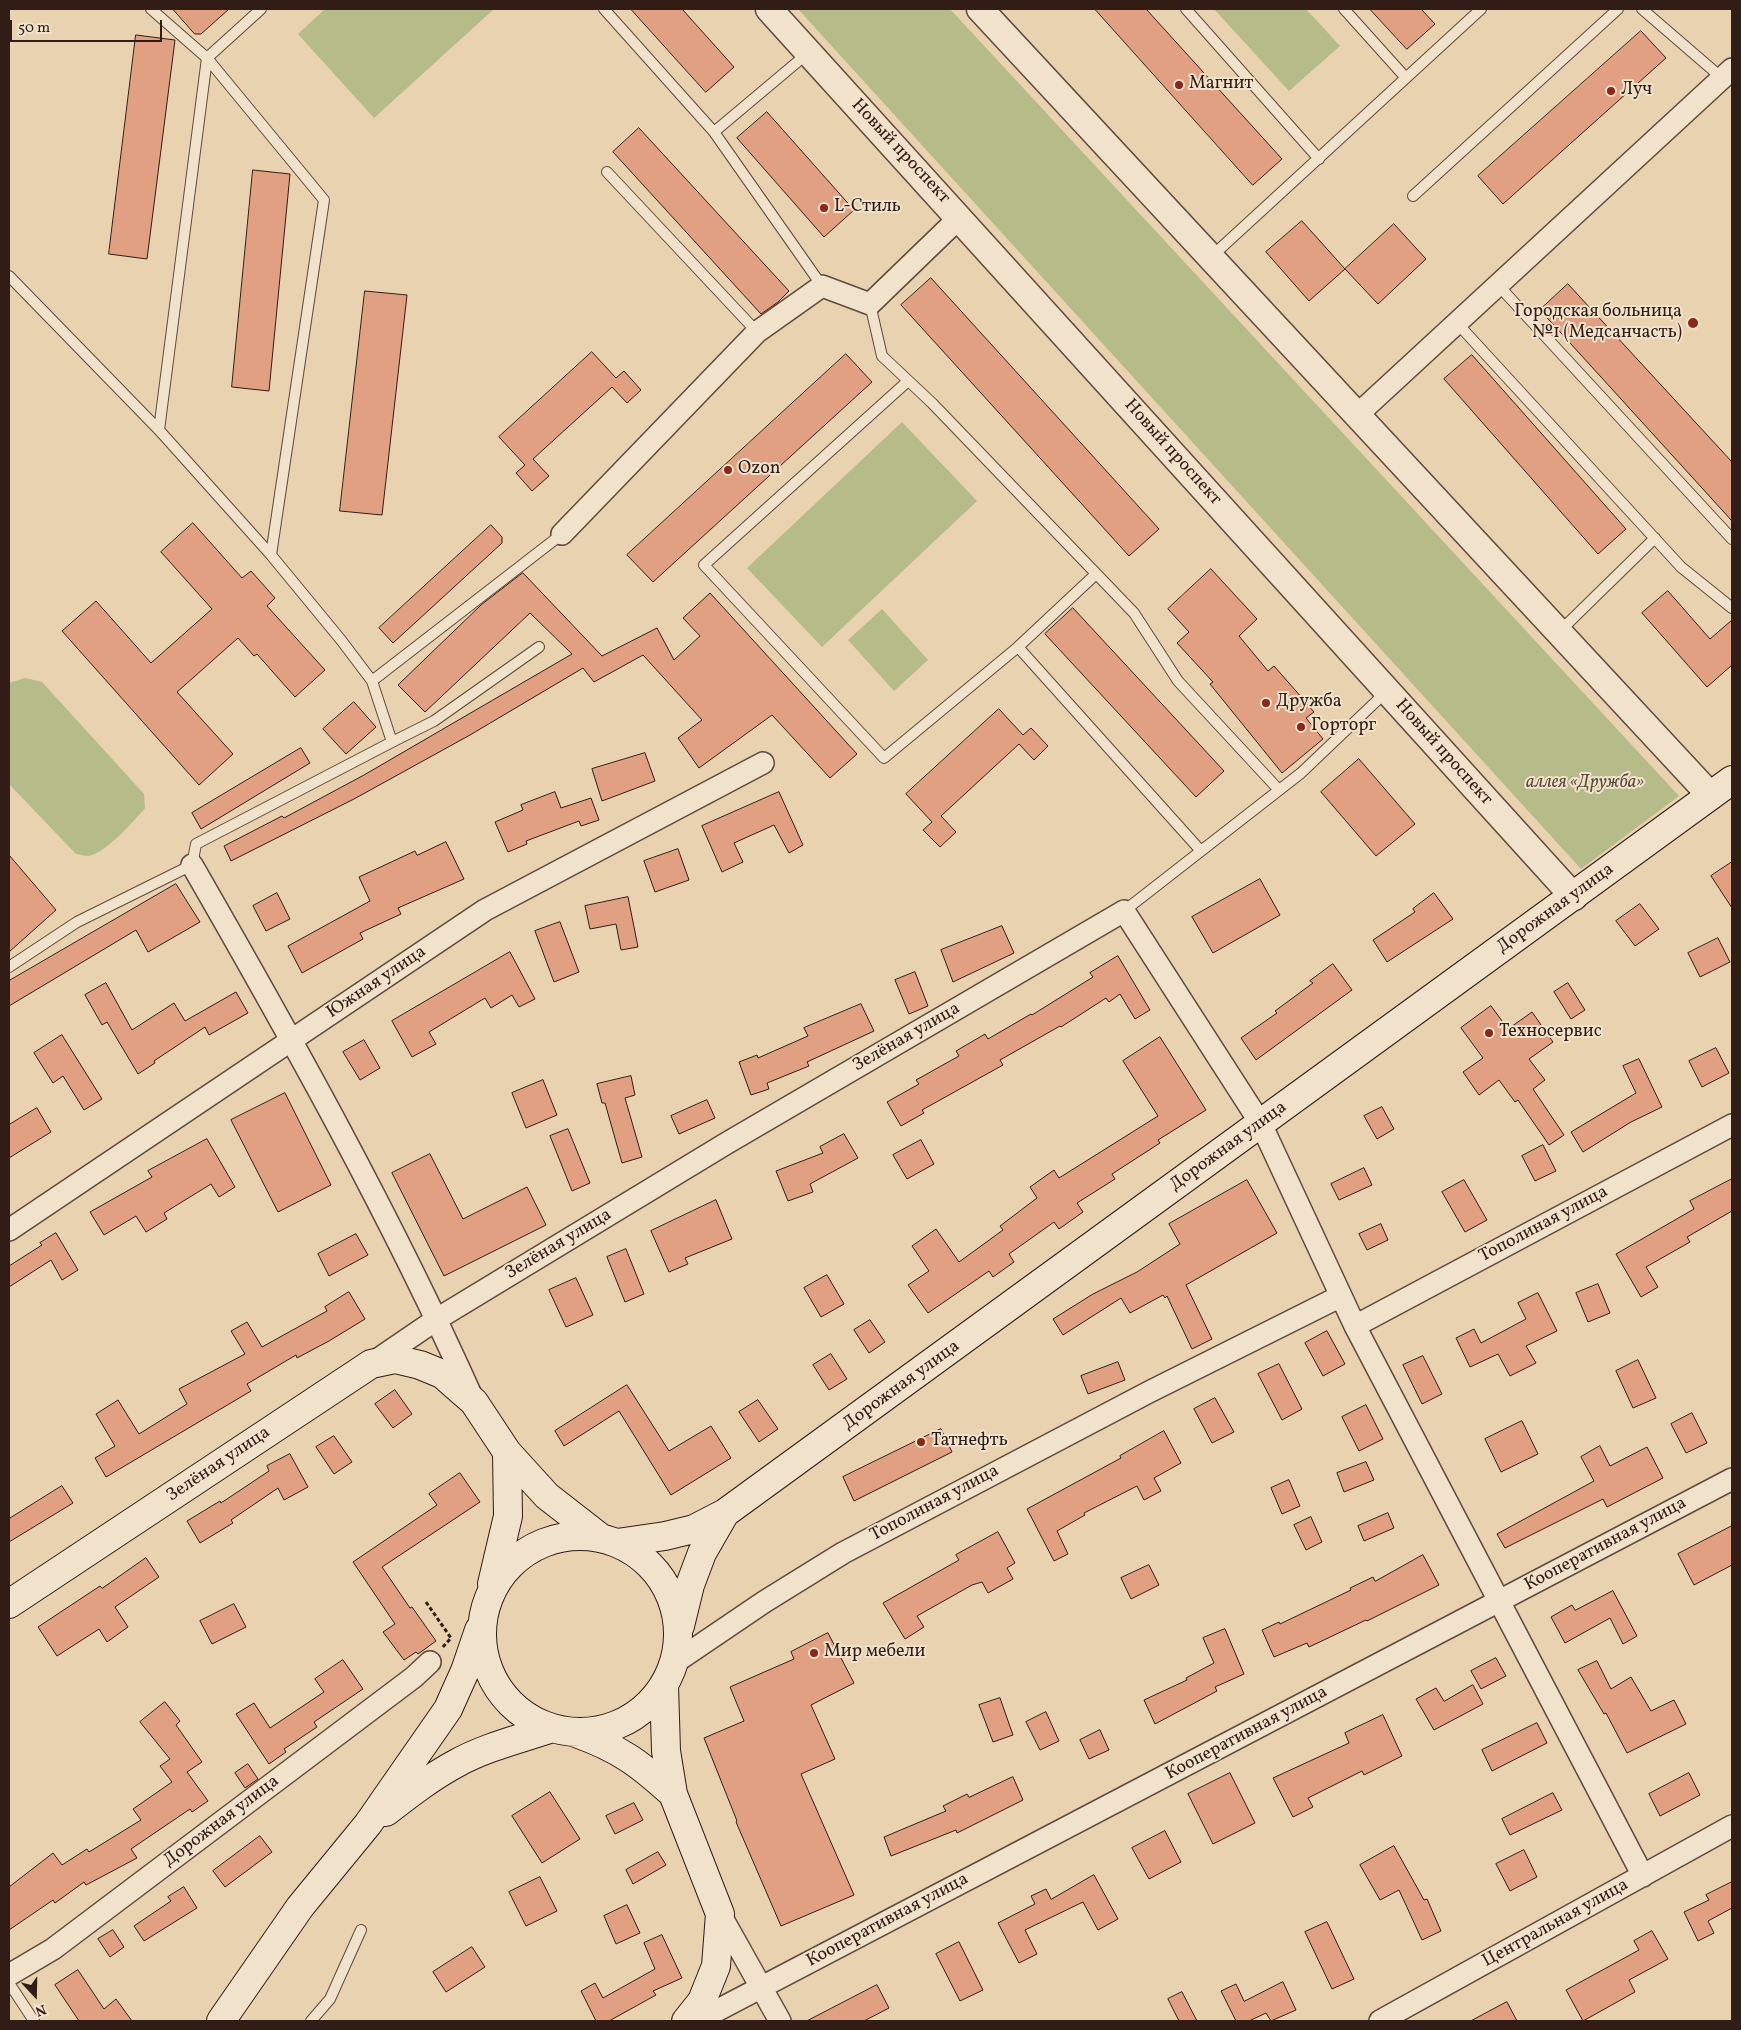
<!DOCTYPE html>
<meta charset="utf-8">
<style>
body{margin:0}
#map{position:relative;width:1741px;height:2030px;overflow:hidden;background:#e8d2af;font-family:Vollkorn,serif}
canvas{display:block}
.frame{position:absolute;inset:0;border:10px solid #311d16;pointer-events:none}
.north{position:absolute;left:10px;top:1970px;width:50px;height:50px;-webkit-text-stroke:4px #f0e2cb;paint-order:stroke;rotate:159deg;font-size:14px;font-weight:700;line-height:20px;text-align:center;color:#311d16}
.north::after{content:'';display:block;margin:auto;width:18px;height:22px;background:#311d16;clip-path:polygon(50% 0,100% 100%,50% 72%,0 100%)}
.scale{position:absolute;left:10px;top:20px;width:152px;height:22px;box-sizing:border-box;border:2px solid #311d16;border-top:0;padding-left:6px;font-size:15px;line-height:18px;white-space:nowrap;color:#311d16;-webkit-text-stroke:4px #f0e2cb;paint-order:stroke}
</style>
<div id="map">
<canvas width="1741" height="2030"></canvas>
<div class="frame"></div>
<div class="north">N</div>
<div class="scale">50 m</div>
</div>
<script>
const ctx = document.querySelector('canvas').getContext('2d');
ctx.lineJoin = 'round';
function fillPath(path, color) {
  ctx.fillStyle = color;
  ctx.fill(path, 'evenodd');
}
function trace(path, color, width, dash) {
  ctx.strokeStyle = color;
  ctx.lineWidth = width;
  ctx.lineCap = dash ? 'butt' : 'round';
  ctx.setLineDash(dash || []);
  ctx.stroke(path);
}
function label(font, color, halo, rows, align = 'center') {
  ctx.font = font + ' Vollkorn,serif';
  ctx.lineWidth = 4;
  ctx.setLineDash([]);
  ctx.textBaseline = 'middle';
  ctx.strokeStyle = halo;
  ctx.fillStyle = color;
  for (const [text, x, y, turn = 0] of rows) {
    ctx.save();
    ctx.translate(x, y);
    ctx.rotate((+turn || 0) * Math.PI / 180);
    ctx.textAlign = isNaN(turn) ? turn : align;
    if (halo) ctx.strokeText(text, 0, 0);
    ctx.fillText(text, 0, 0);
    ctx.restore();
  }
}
fillPath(new Path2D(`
 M325,9H494L374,118L298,34Z
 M798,9H950L1679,796L1581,869Z
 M1214,9H1306L1340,46L1289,91Z
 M902,422L977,501L822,647L747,568Z
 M882,609L928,660L894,691L848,640Z
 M25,678L42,682L144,794L145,808C134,821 105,854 88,856C84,856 79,854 76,854L9,784V683Z`), '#b6bb8a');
const building = new Path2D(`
 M173,9H229L201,34H195Z
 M631,9H682L734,67L706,92Z
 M1095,9H1146L1282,159L1253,185Z
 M1370,9H1421L1435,24L1407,49Z
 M1641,31L1666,58L1503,204L1478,176Z
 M136,35L175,40L147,259L109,254Z
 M767,112L854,210L824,237L737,138Z
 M639,128L789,291L778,302L761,314L613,152Z
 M253,170L290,174L269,391L232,387Z
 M1302,221L1345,269L1309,301L1266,252Z
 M1394,224L1426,259L1378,304L1345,269Z
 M931,278L1159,529L1129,556L901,305Z
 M1568,284L1732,462V521L1540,310Z
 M365,291L407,295L382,515L340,511Z
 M592,352L616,378L624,371L641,390L627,403L612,387L533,459L549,476L532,491L516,473L525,465L499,437Z
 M846,354L872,382L653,582L627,555Z
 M1472,355L1626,529L1598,554L1444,379Z
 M193,523L242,578L251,571L275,598L267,606L325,670L295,697L257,654L254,656L238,638L177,692L233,754L199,785L62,631L96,601L151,663L212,609L161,552Z
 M491,525L502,537V543L393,643L379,628Z
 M1211,569L1257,619L1239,636L1268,671L1274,666L1296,691L1314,712L1306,718L1323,739L1282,773L1210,684L1213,682L1177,643L1189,632L1168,609Z
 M523,573L602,656L657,628L674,660L700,636L683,618L710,593L857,754L830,778L772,715L699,768L678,738L702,720L643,655L594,682L583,668L470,735L354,799L231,861L224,846L282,816L284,818L364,775L572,654L530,613L425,712L398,685L481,605Z
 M1668,591L1710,639L1732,620V665L1707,687L1642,613Z
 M1073,608L1224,771L1196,797L1045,634Z
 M354,702L376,727L346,754L323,729Z
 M999,709L1023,735L1031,728L1048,746L1034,760L1019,744L941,816L956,832L940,847L923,830L932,822L906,794Z
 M301,748L310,763L201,829L192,813Z
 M645,753L655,781L602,801L592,769Z
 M1359,759L1415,824L1376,856L1321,792Z
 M555,792L561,808L591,798L599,820L581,826L579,821L526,841L527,844L508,852L495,822L523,810L521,805Z
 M779,792L803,845L789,853L774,825L734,843L743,862L722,872L702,826Z
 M446,842L464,879L398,908L401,914L360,933L363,939L302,973L288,946L370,901L359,877L415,851L417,855Z
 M678,849L689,880L655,892L644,861Z
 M9,855L56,910L9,952Z
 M1732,862V908L1711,876Z
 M1260,879L1280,915L1213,953L1192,917Z
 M176,884L200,922L148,952L136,930L9,1006V981Z
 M277,893L290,919L266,931L253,906Z
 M1434,893L1453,919L1387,962L1373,940L1415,912L1413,909Z
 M628,897L638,947L621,950L616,924L590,929L585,906Z
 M1640,904L1659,929L1635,946L1616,921Z
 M560,922L579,972L554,982L535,931Z
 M1002,926L1014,953L953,982L941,950Z
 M1718,938L1730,962L1700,977L1688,953Z
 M510,952L535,999L519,1007L512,995L491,1008L485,998L429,1032L436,1044L412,1057L392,1021Z
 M1118,956L1150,1010L1135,1019L1120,994L1109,1002L1106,998L1061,1027L1060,1026L1000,1060L1003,1065L922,1110L924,1113L901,1126L887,1102L919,1084L916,1080L959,1056L956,1051L985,1034L988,1039L1031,1014L1032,1015L1093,977L1090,973Z
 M1333,964L1352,990L1256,1060L1241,1038L1277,1013L1275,1011L1313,983L1310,981Z
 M915,972L928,1006L909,1014L895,980Z
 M106,983L132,1030L174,1003L185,1021L236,992L248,1013L209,1035L205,1027L154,1061L155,1063L138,1074L107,1022L102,1025L85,995Z
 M1568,983L1585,1010L1571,1019L1554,992Z
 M861,1004L874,1031L807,1062L809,1066L767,1083L769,1089L751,1095L739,1062L757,1055L758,1058L808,1036L804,1028Z
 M1491,1006L1508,1029L1532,1012L1553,1042L1529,1059L1545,1080L1533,1089L1564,1135L1549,1145L1518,1100L1515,1102L1499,1080L1479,1095L1463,1072L1483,1058L1461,1028Z
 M62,1035L102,1099L84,1110L63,1076L53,1083L34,1053Z
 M1160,1037L1206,1110L1158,1140L1160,1143L1112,1174L1115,1179L1077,1203L1083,1212L1059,1229L1054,1222L1009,1254L1014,1262L993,1277L989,1271L928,1313L908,1285L929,1271L912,1246L936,1229L959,1262L1003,1230L1000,1226L1037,1198L1030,1187L1054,1170L1059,1178L1158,1116L1123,1061Z
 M364,1040L380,1068L360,1080L343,1052Z
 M1716,1048L1729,1073L1702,1087L1689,1061Z
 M1639,1059L1662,1107L1631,1122L1583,1152L1571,1132L1636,1093L1623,1066Z
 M631,1076L635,1095L625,1098L642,1157L622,1163L605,1103H602L597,1084Z
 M543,1080L557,1115L526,1128L512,1093Z
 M285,1093L331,1185L278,1212L231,1120Z
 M707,1100L715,1118L679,1134L671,1116Z
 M1382,1107L1394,1129L1377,1139L1364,1116Z
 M37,1108L51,1132L9,1158V1125Z
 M568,1129L590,1183L572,1191L550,1136Z
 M844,1134L858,1158L810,1184L813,1192L788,1201L776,1171L823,1153L820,1147Z
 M207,1139L235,1187L219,1197L211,1184L164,1213L167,1219L146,1232L136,1216L104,1235L90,1212L152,1177L148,1171Z
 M921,1140L934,1164L907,1179L893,1155Z
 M1543,1145L1556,1171L1535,1181L1522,1156Z
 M430,1154L463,1219L527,1187L546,1225L444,1276L392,1173Z
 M1364,1168L1372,1185L1339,1200L1331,1184Z
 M1732,1179V1211L1687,1237L1690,1242L1646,1267L1658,1287L1641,1297L1616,1254L1694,1209L1690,1201Z
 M1247,1180L1277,1233L1186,1285L1212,1339L1192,1349L1167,1296L1165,1298L1163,1295L1130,1313L1121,1298L1063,1335L1053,1319L1093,1294L1137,1272L1180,1244L1169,1224Z
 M1464,1180L1487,1220L1465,1232L1442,1192Z
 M716,1200L732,1239L685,1258L688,1264L669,1272L651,1231Z
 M1381,1224L1388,1240L1367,1250L1359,1234Z
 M56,1233L78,1270L62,1280L51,1260L9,1287V1266L42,1245L40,1243Z
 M356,1234L368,1255L329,1276L318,1254Z
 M626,1249L644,1294L625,1302L607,1257Z
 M827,1275L844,1304L821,1317L804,1288Z
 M576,1278L593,1315L566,1327L549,1290Z
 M1598,1284L1610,1313L1588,1322L1576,1293Z
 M349,1292L365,1319L329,1341L297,1358L296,1355L247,1384L251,1391L106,1477L95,1458L115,1446L96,1414L118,1400L139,1434L187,1404L179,1389L245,1354L231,1331L247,1322L262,1347L327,1311L325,1307Z
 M1538,1293L1557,1331L1526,1346L1536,1363L1510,1376L1498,1354L1470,1367L1456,1338L1474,1329L1481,1343L1526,1319L1518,1303Z
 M870,1320L885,1342L869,1353L854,1330Z
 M1327,1331L1345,1364L1323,1376L1305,1343Z
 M831,1354L847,1379L829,1390L813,1365Z
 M1423,1356L1442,1394L1422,1404L1403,1365Z
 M1638,1360L1656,1398L1633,1408L1616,1371Z
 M1118,1362L1125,1380L1088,1394L1081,1376Z
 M1279,1364L1302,1409L1282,1420L1258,1374Z
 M627,1385L669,1451L711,1426L731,1458L671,1495L619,1411L564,1446L555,1431Z
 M395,1390L412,1414L393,1428L375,1404Z
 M1215,1398L1234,1432L1212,1443L1194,1409Z
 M758,1400L778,1429L759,1442L739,1412Z
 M1366,1405L1383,1439L1359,1451L1342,1417Z
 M1692,1413L1707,1443L1686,1453L1671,1424Z
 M1522,1421L1538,1454L1501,1472L1485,1439Z
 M941,1429L952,1452L854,1501L843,1477Z
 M1164,1431L1181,1463L1154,1478L1161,1491L1144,1500L1137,1486L1084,1513L1085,1515L1057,1531L1068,1554L1054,1561L1027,1509L1121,1458L1120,1456Z
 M334,1436L352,1462L334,1474L316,1447Z
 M1600,1446L1610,1466L1647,1447L1663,1478L1607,1507L1603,1499L1505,1548L1497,1534L1594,1481L1581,1457Z
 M290,1454L308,1487L284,1500L278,1488L231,1520L233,1523L200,1543L187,1521L220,1501L221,1503L269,1471L267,1466Z
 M1366,1462L1374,1480L1344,1492L1337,1473Z
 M460,1473L480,1502L382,1567L410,1608L412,1607L436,1641L418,1654L416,1652L404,1660L383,1632L395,1624L353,1562L437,1505L429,1494Z
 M1289,1480L1300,1506L1282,1514L1271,1488Z
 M62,1486L73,1503L9,1542V1519Z
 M1388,1513L1394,1528L1364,1541L1358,1526Z
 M1311,1517L1322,1542L1306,1550L1294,1525Z
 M1732,1526V1565L1694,1585L1678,1554Z
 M998,1532L1015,1563L1007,1568L1013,1579L988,1593L982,1582L972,1585L917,1616L924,1627L905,1639L883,1603L959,1560L956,1555Z
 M1423,1555L1439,1585L1367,1621L1366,1620L1309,1647L1307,1643L1274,1657L1262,1630L1279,1622L1280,1624L1351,1590L1350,1588L1373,1577L1375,1581Z
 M146,1558L159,1577L115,1607L128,1627L107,1642L99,1629L57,1656L38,1627L100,1586L102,1588Z
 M1149,1565L1159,1585L1131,1599L1121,1578Z
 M1613,1591L1637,1636L1623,1644L1610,1618L1565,1643L1551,1617L1572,1605L1575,1610Z
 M234,1604L246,1627L212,1644L200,1621Z
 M1225,1629L1244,1674L1215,1687L1217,1691L1155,1724L1144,1700L1187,1680L1186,1678L1214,1663L1203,1638Z
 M828,1633L854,1683L811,1705L835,1759L801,1774L854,1895L781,1926L736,1822L737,1821L704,1738L744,1721L730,1687L794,1659L791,1652Z
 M1496,1658L1506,1676L1481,1689L1471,1671Z
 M343,1660L363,1689L314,1722L317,1727L284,1749L286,1752L269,1764L236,1714L254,1703L270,1728L324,1692L315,1679Z
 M1597,1661L1611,1689L1631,1677L1651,1711L1674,1700L1686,1724L1627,1753L1606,1713L1604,1714L1578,1670Z
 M1473,1685L1483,1704L1434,1730L1416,1699L1436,1688L1444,1701Z
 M1000,1698L1013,1735L993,1742L979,1705Z
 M165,1702L180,1721L176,1725L202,1762L187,1772L208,1801L192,1812L190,1809L131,1849L137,1858L86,1885L84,1882L55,1903L53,1900L9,1930V1887L53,1853L62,1865L87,1849L89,1852L141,1820L133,1809L172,1782L160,1766L170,1759L140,1722Z
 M1046,1712L1059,1741L1040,1750L1026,1722Z
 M1383,1715L1402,1756L1364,1775L1362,1771L1308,1798L1313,1807L1293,1817L1273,1778L1349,1743L1345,1733Z
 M1537,1723L1547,1743L1492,1771L1482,1750Z
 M1100,1730L1109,1750L1089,1759L1080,1740Z
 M248,1764L258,1779L245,1788L235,1773Z
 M1230,1773L1255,1823L1213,1844L1188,1794Z
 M1689,1773L1700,1795L1660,1816L1649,1794Z
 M1013,1777L1023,1800L957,1833L956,1830L891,1856L884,1837L946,1811L943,1806L967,1794L969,1797Z
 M550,1792L580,1839L542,1863L512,1816Z
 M1553,1793L1562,1810L1510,1835L1502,1819Z
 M634,1803L643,1820L615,1834L606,1816Z
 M1165,1831L1181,1862L1149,1879L1132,1848Z
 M260,1836L272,1852L225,1887L213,1871Z
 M1394,1846L1424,1900L1427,1899L1441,1931L1422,1940L1399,1890L1380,1900L1360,1865Z
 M1524,1850L1537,1877L1510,1891L1496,1864Z
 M658,1852L666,1865L633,1884L626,1870Z
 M1094,1875L1118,1919L1098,1930L1083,1902L1025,1930L1037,1954L1019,1963L998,1923L1035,1904L1031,1896L1046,1889L1051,1899Z
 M540,1877L557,1911L526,1926L509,1892Z
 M1732,1882V1908L1708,1921L1714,1933L1698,1941L1684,1912L1709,1900L1706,1895Z
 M184,1887L197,1908L144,1941L134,1926L171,1901L168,1897Z
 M627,1905L640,1933L616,1944L604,1916Z
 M1327,1922L1354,1979L1332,1989L1305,1932Z
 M113,1930L124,1947L110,1957L98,1939Z
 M1652,1931L1668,1959L1629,1980L1635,1992L1583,2021L1566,1990L1639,1950L1634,1941Z
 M662,1935L682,1978L653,1991L656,1995L609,2021H596L581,1991L595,1983L603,1998L655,1969L644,1943Z
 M959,1942L983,1990L960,2001L936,1954Z
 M472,1947L485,1967L446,1992L433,1972Z
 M78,1970L104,2009L116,1999L132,2021H79L55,1985Z
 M1283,1982L1296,2010L1271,2021L1266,2013L1249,2021H1236L1221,1991L1236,1984L1244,2001Z
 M877,1985L889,2008L864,2021H807Z
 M1182,1992L1197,2021H1179L1168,1999Z
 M1507,2002L1517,2021H1471Z`);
fillPath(building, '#e2a082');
trace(building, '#311d16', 1);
const service = new Path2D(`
 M151,9L207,58L261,9
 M604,9L714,132
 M1186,9L1319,159
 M1344,9L1406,78
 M1642,9L1722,78
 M808,53L714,132L822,286
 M607,172L757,332
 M1413,196L1618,9
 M1211,257L1481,9
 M9,276L159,430L271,555L341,640L372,681L392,742L196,844L192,865L77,922L9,967
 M1498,285L1732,539
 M870,304L882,356L932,403L1134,613L1178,681L1279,790
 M1457,323L1681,567L1732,608
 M908,381L704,565L884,758L1018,647L1201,851
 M159,430L207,58L324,200L271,555
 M1559,632L1655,538
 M1018,647L1096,574
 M372,681L562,534
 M392,742L434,721L539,647
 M1124,911L1301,773L1386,692
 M9,1983L34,2021
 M311,2021L330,1999L361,1930`);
const minor = new Path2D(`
 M1357,415L1732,69
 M562,534L757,332L822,286L870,304L960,217
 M192,865C292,1039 390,1214 472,1397
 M9,1230L485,910L763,763
 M1355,1326L1732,1125
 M374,1362L437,1319L727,1143L1124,911L1261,1124L1355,1326L1643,1876
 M674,1663L764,1602L843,1553L1149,1392L1341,1296
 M720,1914L780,2021
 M9,1975L53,1949L414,1677L430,1662
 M697,2021L1732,1479
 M1380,2021L1732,1826`);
const tertiary = new Path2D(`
 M769,9L1574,897
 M980,9L1711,796`);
const secondary = new Path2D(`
 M482 1634a98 98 0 1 1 196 0a98 98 0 1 1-196 0Z
 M617,1543L665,1536L694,1529L725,1513L1732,780
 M492,1584L508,1516L507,1452
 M9,1604L371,1364L395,1359L420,1365L442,1374L474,1402L507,1452L547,1496L601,1538
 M680,1626L690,1585L702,1553L725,1513
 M664,1685L666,1751L673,1794L720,1914L716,1966L702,2001L686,2021
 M576,1733C620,1749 639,1763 673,1794
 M386,1812C409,1794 431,1777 457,1763C486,1747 520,1739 552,1728
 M221,2021L300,1907L368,1824L448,1709L465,1671L479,1630`);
trace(service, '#5f4a3c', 12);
trace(minor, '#5f4a3c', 24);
trace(tertiary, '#5f4a3c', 29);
trace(secondary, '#311d16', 30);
trace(new Path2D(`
 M426,1602L451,1638L442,1648`), '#311d16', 3, [4, 2.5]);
trace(service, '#f0e2cb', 10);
trace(minor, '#f0e2cb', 21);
trace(tertiary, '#f0e2cb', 26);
trace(secondary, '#f0e2cb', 28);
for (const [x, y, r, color] of [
 [1179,85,5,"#8f2418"],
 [1611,91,5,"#8f2418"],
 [824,208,5,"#8f2418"],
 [1693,323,6,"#8f2418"],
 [728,470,5,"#8f2418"],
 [1266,703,5,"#8f2418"],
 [1301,727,5,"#8f2418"],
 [1489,1033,5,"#8f2418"],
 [921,1442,5,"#8f2418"],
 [814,1653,5,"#8f2418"]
]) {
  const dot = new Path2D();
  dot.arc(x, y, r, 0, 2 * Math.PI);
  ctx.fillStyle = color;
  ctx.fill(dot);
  trace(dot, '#f0e2cb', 2);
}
label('18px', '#311d16', '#f0e2cb', [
 ["Магнит",1189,85],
 ["Луч",1621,91],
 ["L-Стиль",834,208],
 ["Городская больница",1682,313,"right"],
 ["№1 (Медсанчасть)",1682,334,"right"],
 ["Ozon",738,470],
 ["Дружба",1276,703],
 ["Горторг",1311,727],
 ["Техносервис",1499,1033],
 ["Татнефть",931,1442],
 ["Мир мебели",824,1653]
], 'left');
label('18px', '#311d16', '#f0e2cb', [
 ["Новый проспект",900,152,47],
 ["Новый проспект",1172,453,48],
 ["Новый проспект",1443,753,48],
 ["Дорожная улица",1556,909,-36],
 ["Южная улица",377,983,-34],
 ["Зелёная улица",907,1038,-30],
 ["Дорожная улица",1229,1147,-36],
 ["Тополиная улица",1544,1225,-28],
 ["Зелёная улица",559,1245,-31],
 ["Дорожная улица",902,1386,-36],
 ["Зелёная улица",219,1465,-34],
 ["Тополиная улица",935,1504,-28],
 ["Кооперативная улица",1606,1545,-28],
 ["Кооперативная улица",1247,1734,-28],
 ["Дорожная улица",222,1822,-37],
 ["Кооперативная улица",888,1921,-28],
 ["Центральная улица",1556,1924,-29]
]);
label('italic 18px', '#594c39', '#f0e2cb', [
 ["аллея «Дружба»",1585,784]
]);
</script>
